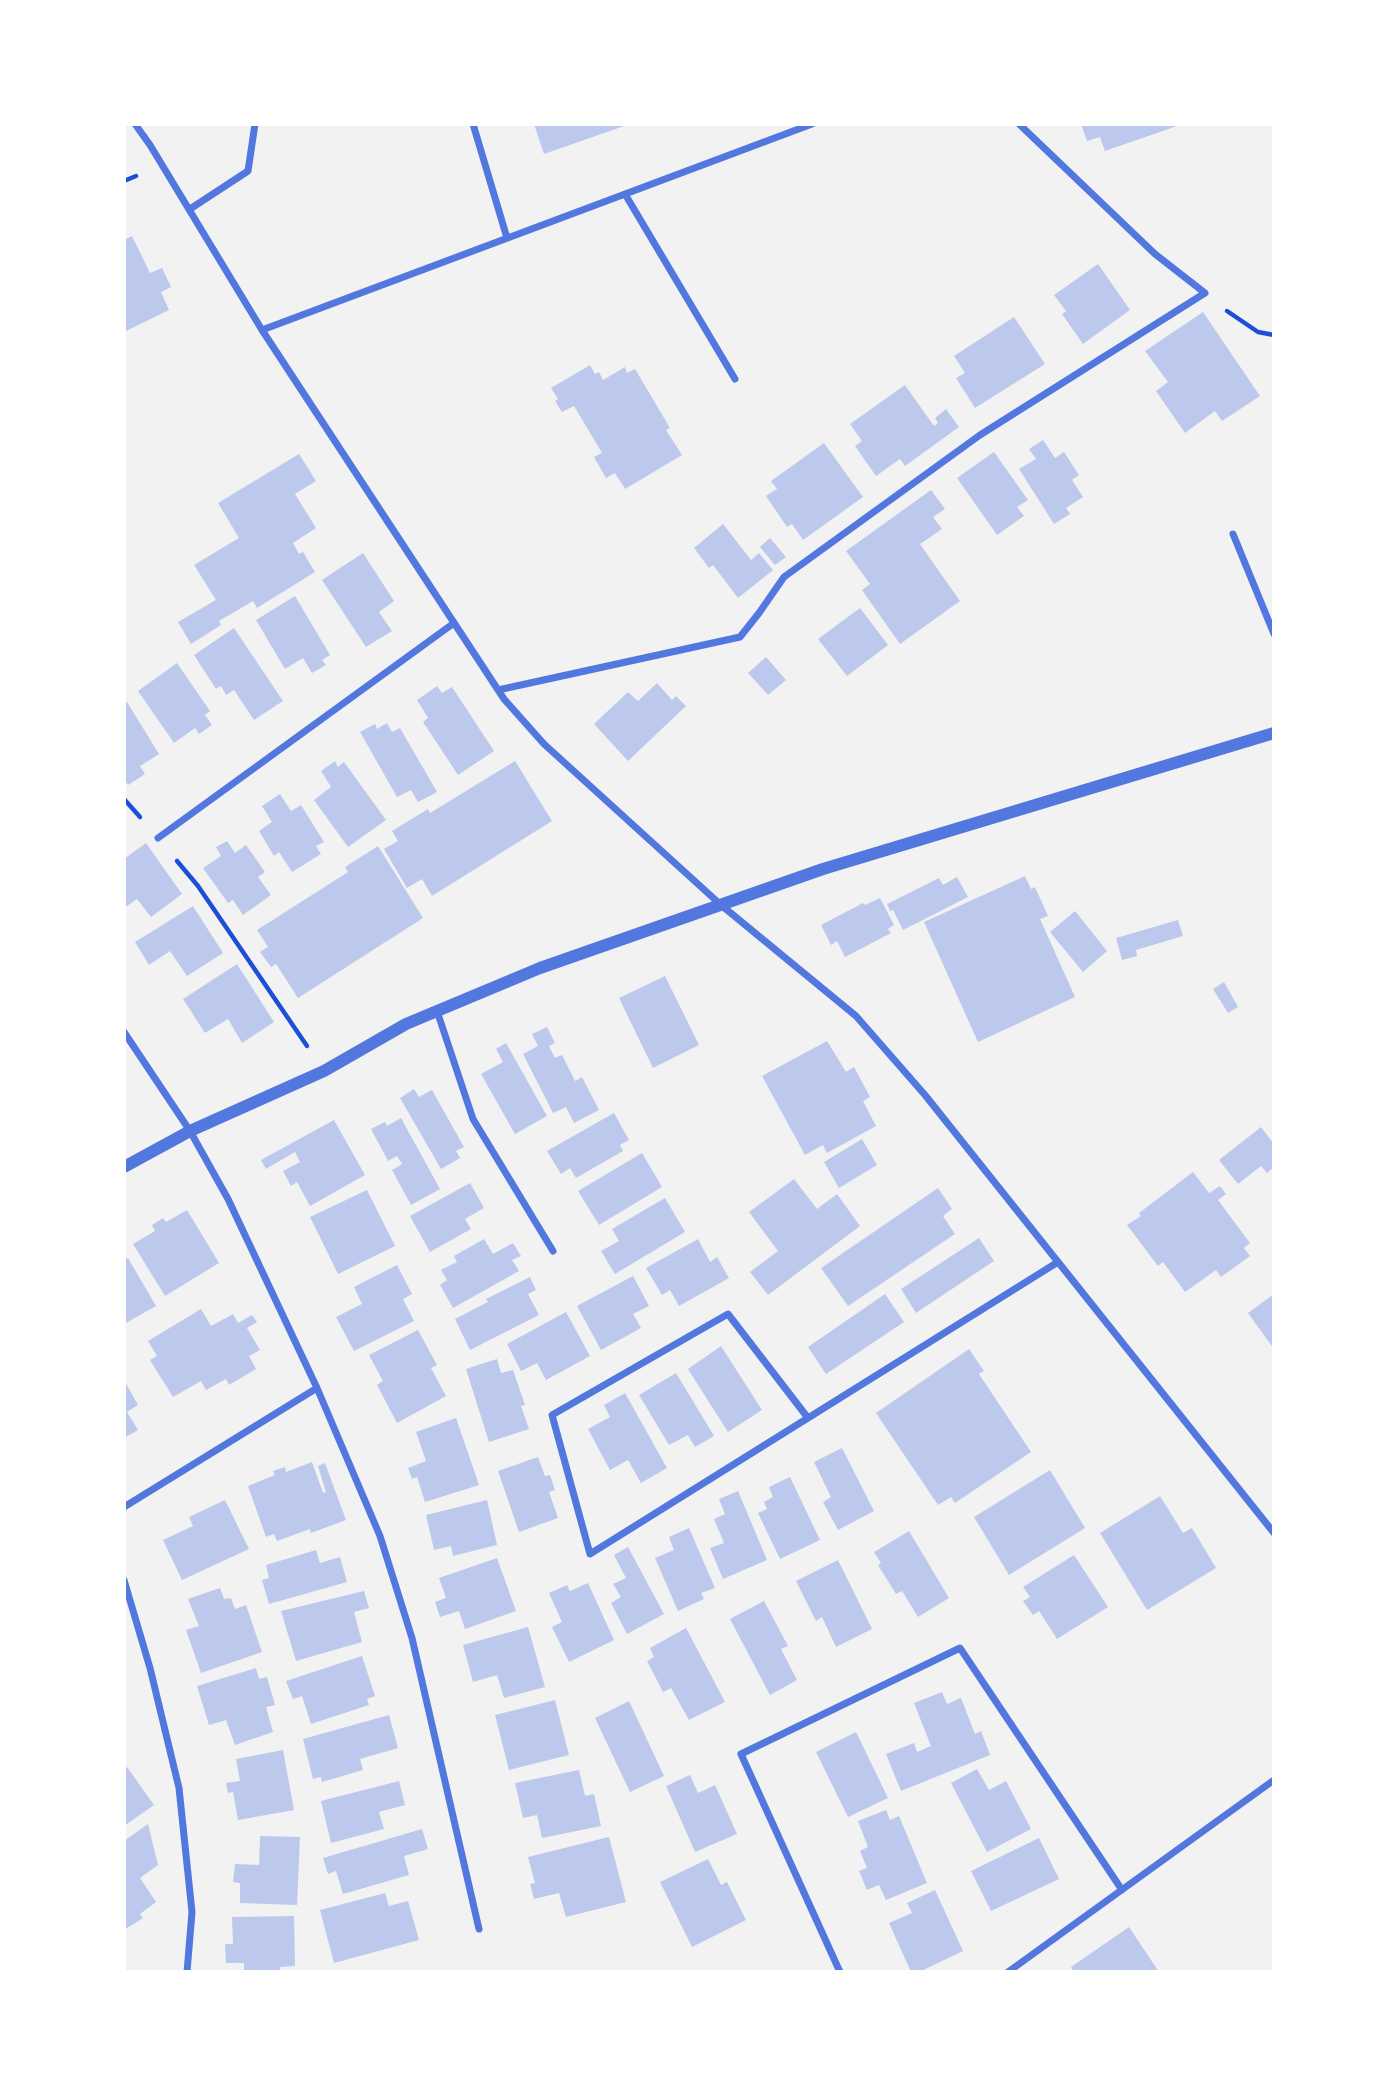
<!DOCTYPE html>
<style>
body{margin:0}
#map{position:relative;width:1398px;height:2096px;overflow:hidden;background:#f2f2f2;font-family:"Libre Baskerville",serif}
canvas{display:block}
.frame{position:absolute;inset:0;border:126px solid #fff;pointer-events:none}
</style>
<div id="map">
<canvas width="1398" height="2096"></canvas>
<div class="frame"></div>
</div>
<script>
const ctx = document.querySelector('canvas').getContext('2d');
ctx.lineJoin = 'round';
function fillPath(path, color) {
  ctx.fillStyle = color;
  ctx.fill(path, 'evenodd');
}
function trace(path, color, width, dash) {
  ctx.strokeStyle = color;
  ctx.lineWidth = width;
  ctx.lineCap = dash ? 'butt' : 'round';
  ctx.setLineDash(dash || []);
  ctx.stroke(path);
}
fillPath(new Path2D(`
 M534,124H627V125L544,154Z
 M1081,124H1180V125L1105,151L1100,137L1087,141Z
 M132,236L150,273L162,268L171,287L161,292L169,310L124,332V240Z
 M1098,264L1130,310L1083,344L1062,314L1066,311L1054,295Z
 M1203,312L1260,396L1222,421L1215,411L1185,433L1156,391L1168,382L1145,351Z
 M1014,317L1045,364L975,408L956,378L965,373L954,356Z
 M590,365L595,374L599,372L603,380L625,367L627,373L635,369L670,428L666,430L682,455L625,489L615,473L606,478L594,457L602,453L574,406L562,412L555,401L558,399L551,388Z
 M905,385L934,426L938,423L935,418L946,409L959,427L905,466L900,459L876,476L855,446L862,441L850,424Z
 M1043,440L1055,458L1064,452L1079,475L1072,480L1083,497L1066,508L1070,514L1054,524L1019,469L1036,459L1029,449Z
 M824,443L863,497L803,540L792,524L787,527L766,496L777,489L771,481Z
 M994,452L1028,500L1017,507L1024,516L997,535L957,478Z
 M299,454L316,481L295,494L316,528L293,543L299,554L303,552L315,572L257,608L253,601L219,621L221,625L191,644L178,622L216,600L194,565L239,538L218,503Z
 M931,490L945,509L933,517L942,529L920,544L960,601L900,644L862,590L870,584L846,551Z
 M723,524L751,560L759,553L773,570L738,598L713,565L709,568L694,548Z
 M770,538L786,557L775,565L760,547Z
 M363,553L394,601L379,612L392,631L366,647L322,580Z
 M295,596L330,655L322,660L326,665L312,673L303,658L285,669L256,620Z
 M860,608L888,645L847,676L818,639Z
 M234,628L283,701L254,720L234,690L226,695L221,686L216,689L194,655Z
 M766,657L786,680L768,695L748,673Z
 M177,663L210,711L205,715L212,725L199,734L195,728L174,743L138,691Z
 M657,683L672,700L676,696L686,706L628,761L594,724L628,692L638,701Z
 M437,686L442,693L452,687L494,751L458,775L423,722L428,718L417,700Z
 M127,702L159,754L140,766L145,774L128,785L124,779V704Z
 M387,723L392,732L400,728L437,792L418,802L411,790L397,797L360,732L375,724L377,729Z
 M335,761L338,767L344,762L386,820L348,847L314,800L331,787L321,771Z
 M515,761L552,821L432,896L422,879L407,888L384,849L398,841L392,831L428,809L430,813Z
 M280,794L291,811L301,805L324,842L316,846L321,854L292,872L279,852L274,856L259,831L272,822L262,806Z
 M227,841L235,853L246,845L265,872L258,877L271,895L243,915L233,900L228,903L203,868L221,856L216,847Z
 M146,843L182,894L151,917L137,899L124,908V859Z
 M378,846L423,918L298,998L276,964L271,967L260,952L268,947L257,930L348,872L345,867Z
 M1025,876L1031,889L1035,887L1048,916L1040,919L1075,997L978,1042L924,922Z
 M957,877L968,897L903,930L893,910L890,911L887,904L939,878L943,885Z
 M880,898L894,925L888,929L891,933L845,957L837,941L831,945L821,925L863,903L865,905Z
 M193,906L223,953L187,976L170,951L149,965L135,942Z
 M1075,911L1107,951L1083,972L1050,932Z
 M1178,920L1183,936L1136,950L1137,956L1122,960L1116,938Z
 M237,964L274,1022L242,1043L228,1019L205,1033L183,999Z
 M665,976L699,1045L653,1068L619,998Z
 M1224,982L1238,1007L1228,1013L1213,989Z
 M547,1027L555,1043L549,1046L555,1058L562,1055L575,1081L582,1077L599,1110L574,1123L566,1107L553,1113L523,1054L538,1046L532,1034Z
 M827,1041L846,1072L854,1067L870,1097L863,1101L876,1126L827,1153L823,1145L805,1155L762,1076Z
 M506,1043L547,1116L515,1134L481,1074L503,1062L496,1049Z
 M414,1089L419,1097L432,1090L464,1147L456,1151L460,1158L441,1169L400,1098Z
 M614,1113L629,1140L620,1145L623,1151L576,1178L570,1168L561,1174L547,1151Z
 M401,1118L440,1189L411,1205L392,1170L402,1164L397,1156L388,1161L371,1129L385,1122L387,1126Z
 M334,1120L365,1175L310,1206L297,1182L291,1186L283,1171L300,1162L295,1152L266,1169L261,1160Z
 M1261,1127L1274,1144V1167L1267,1173L1261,1166L1238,1184L1219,1160Z
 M862,1139L877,1165L839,1188L824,1162Z
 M642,1153L662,1187L599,1225L578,1191Z
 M1193,1172L1209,1193L1220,1186L1226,1194L1218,1200L1250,1243L1244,1248L1250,1256L1221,1277L1216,1270L1185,1292L1163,1262L1158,1266L1127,1225L1141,1216L1139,1213Z
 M794,1179L817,1209L837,1194L860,1226L768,1295L750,1272L778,1251L749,1212Z
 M470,1183L484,1208L465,1219L471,1229L430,1252L410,1216Z
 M938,1188L952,1209L943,1216L955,1234L848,1306L821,1268Z
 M367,1190L395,1246L338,1274L310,1217Z
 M665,1198L685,1232L615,1274L601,1251L619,1241L612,1229Z
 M187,1210L219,1263L165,1296L133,1244L155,1231L152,1225L163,1218L166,1222Z
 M979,1238L994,1261L916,1313L901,1289Z
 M484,1239L493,1254L513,1243L521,1256L512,1260L519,1271L453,1308L440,1285L447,1280L441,1270L457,1262L454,1256Z
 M698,1239L710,1262L717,1257L729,1278L679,1306L670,1290L662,1295L646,1268Z
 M128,1258L156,1306L124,1324V1260Z
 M397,1265L412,1294L403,1299L414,1321L354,1351L336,1317L362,1304L354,1287Z
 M633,1276L649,1306L633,1314L641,1328L601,1350L577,1306Z
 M530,1277L536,1290L528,1294L539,1315L470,1350L455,1319L488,1302L486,1299Z
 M885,1294L904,1322L826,1374L808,1347Z
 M1274,1294V1349L1248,1313Z
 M201,1309L211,1326L233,1314L238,1323L252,1315L257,1322L247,1328L260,1350L249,1356L256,1369L229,1385L226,1379L206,1390L201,1381L173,1397L150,1360L157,1356L148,1341Z
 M566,1312L590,1356L546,1380L537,1363L521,1371L507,1344Z
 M418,1330L437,1365L431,1368L446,1396L397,1423L377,1385L383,1381L369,1355Z
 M721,1346L762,1410L728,1432L688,1369Z
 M969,1349L984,1371L979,1374L1031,1452L955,1503L951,1497L938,1505L876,1413Z
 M497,1359L501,1373L513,1370L525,1405L521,1406L529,1429L489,1442L466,1369Z
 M676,1373L714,1436L695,1447L688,1435L669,1445L639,1395Z
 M124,1380L138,1405L127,1412L138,1430L124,1438Z
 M625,1393L667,1468L641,1483L628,1460L610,1470L588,1429L610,1417L604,1405Z
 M456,1418L479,1485L425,1502L417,1477L412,1479L408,1468L426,1461L416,1432Z
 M842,1448L874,1511L838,1530L823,1502L831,1497L814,1462Z
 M538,1457L545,1476L550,1475L555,1490L549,1492L558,1518L519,1532L498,1471Z
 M312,1462L323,1493L326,1492L318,1466L325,1463L346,1520L311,1533L310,1529L277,1541L274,1534L266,1537L248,1486L275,1475L273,1471L285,1467L286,1472Z
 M1050,1470L1085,1528L1009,1575L974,1517Z
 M790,1477L820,1540L780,1559L758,1513L767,1509L764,1502L773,1497L769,1487Z
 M738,1491L767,1560L723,1579L710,1548L724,1543L714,1519L725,1514L719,1499Z
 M1160,1496L1183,1533L1192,1528L1216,1568L1147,1610L1100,1533Z
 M225,1500L249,1549L182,1580L163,1540L193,1526L189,1517Z
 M487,1500L497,1545L453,1556L451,1546L434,1550L426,1515Z
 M689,1528L715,1588L701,1593L704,1599L678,1611L655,1558L674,1550L669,1537Z
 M909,1531L949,1598L918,1617L902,1591L896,1594L878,1565L881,1563L874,1552Z
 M628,1547L664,1614L627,1634L611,1603L621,1597L613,1584L626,1578L614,1555Z
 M316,1550L320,1563L340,1557L347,1582L269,1604L262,1580L269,1578L266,1565Z
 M1074,1555L1108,1607L1057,1639L1039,1611L1033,1615L1023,1601L1030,1597L1023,1587Z
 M497,1558L516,1611L465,1629L459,1611L440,1617L435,1602L446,1598L439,1578Z
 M838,1560L872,1629L836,1647L822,1617L816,1621L796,1581Z
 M588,1583L614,1640L569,1662L552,1627L562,1622L549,1593L567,1585L570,1591Z
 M220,1588L224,1599L231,1598L235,1609L246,1605L262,1652L201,1673L186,1630L199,1626L188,1599Z
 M364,1591L369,1608L354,1612L362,1642L296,1661L281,1611Z
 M764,1601L788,1646L781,1649L797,1680L770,1695L730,1619Z
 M528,1627L545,1687L504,1698L497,1675L473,1682L463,1645Z
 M686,1628L725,1702L689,1720L671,1688L663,1692L647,1661L654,1657L650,1648Z
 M362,1656L375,1696L367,1699L369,1705L311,1724L302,1696L293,1699L286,1681Z
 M256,1668L259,1679L267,1677L275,1705L266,1707L273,1732L235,1745L226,1720L209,1725L197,1686Z
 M942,1692L947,1704L961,1698L975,1734L981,1731L990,1755L901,1791L886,1754L914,1743L917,1752L931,1746L914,1703Z
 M555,1700L569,1755L509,1770L495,1715Z
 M629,1701L664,1776L630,1792L595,1718Z
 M389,1715L398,1748L360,1759L363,1770L322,1782L321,1777L313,1779L303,1739Z
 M856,1732L888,1798L848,1817L816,1752Z
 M283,1750L294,1810L238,1820L233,1792L228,1793L226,1783L240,1781L236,1759Z
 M127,1767L154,1805L124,1826V1769Z
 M977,1769L989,1790L1006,1781L1031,1829L987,1852L951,1783Z
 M579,1770L585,1796L594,1794L601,1826L542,1838L537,1815L523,1818L515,1783Z
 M690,1775L698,1793L715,1785L737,1834L695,1852L666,1786Z
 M399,1781L405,1805L379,1812L384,1829L331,1843L321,1801Z
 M886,1810L890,1820L899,1816L927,1883L886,1900L879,1885L867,1890L859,1871L867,1868L860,1851L868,1847L858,1821Z
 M148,1824L158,1865L140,1878L156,1902L140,1914L143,1918L124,1930V1841Z
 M422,1829L428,1849L404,1856L409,1875L343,1894L336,1871L328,1874L323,1858Z
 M260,1836L300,1837L297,1905L240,1903V1883L233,1882L235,1864L259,1865Z
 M609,1837L626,1902L566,1917L559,1893L534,1899L530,1884L535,1883L528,1857Z
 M1039,1838L1059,1879L991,1911L971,1871Z
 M708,1859L721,1885L727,1882L746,1920L692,1947L660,1882Z
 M935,1890L963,1951L919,1972H911L889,1923L912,1913L907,1903Z
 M385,1893L389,1906L408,1901L419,1940L334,1963L320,1910Z
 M294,1916L295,1966L280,1967V1972H244V1963H226L225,1944H233L232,1917Z
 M1129,1927L1159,1972H1074L1071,1967Z`), '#bdc9ec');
trace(new Path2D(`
 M124,181L136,176
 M1227,311L1258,332L1274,335
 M124,799L140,817
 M177,861L198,886L307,1046`), '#1d4ed8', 4.5);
trace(new Path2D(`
 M135,124L150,145L262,330L504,699L544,744L721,905L856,1016L925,1095L1274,1533
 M473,124L507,238
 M625,194L735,379
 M190,209L248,171L255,124
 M262,330L812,124
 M1233,534L1274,634
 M498,690L740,637L759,613L784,577L980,435L1205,293L1155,254L1019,124
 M158,838L454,623
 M437,1011L473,1119L553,1251
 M124,1032L190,1131L228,1199L317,1388L380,1536L412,1638L479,1929
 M808,1418L728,1314L552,1415L590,1554L1058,1262
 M124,1507L317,1388
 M124,1580L150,1668L179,1788L192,1912L187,1972
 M840,1972L741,1754L960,1648L1122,1890
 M1008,1972L1274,1780`), '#5277de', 7);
trace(new Path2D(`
 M124,1167L190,1131L324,1071L406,1024L540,968L823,869L1274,733`), '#5277de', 12);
</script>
